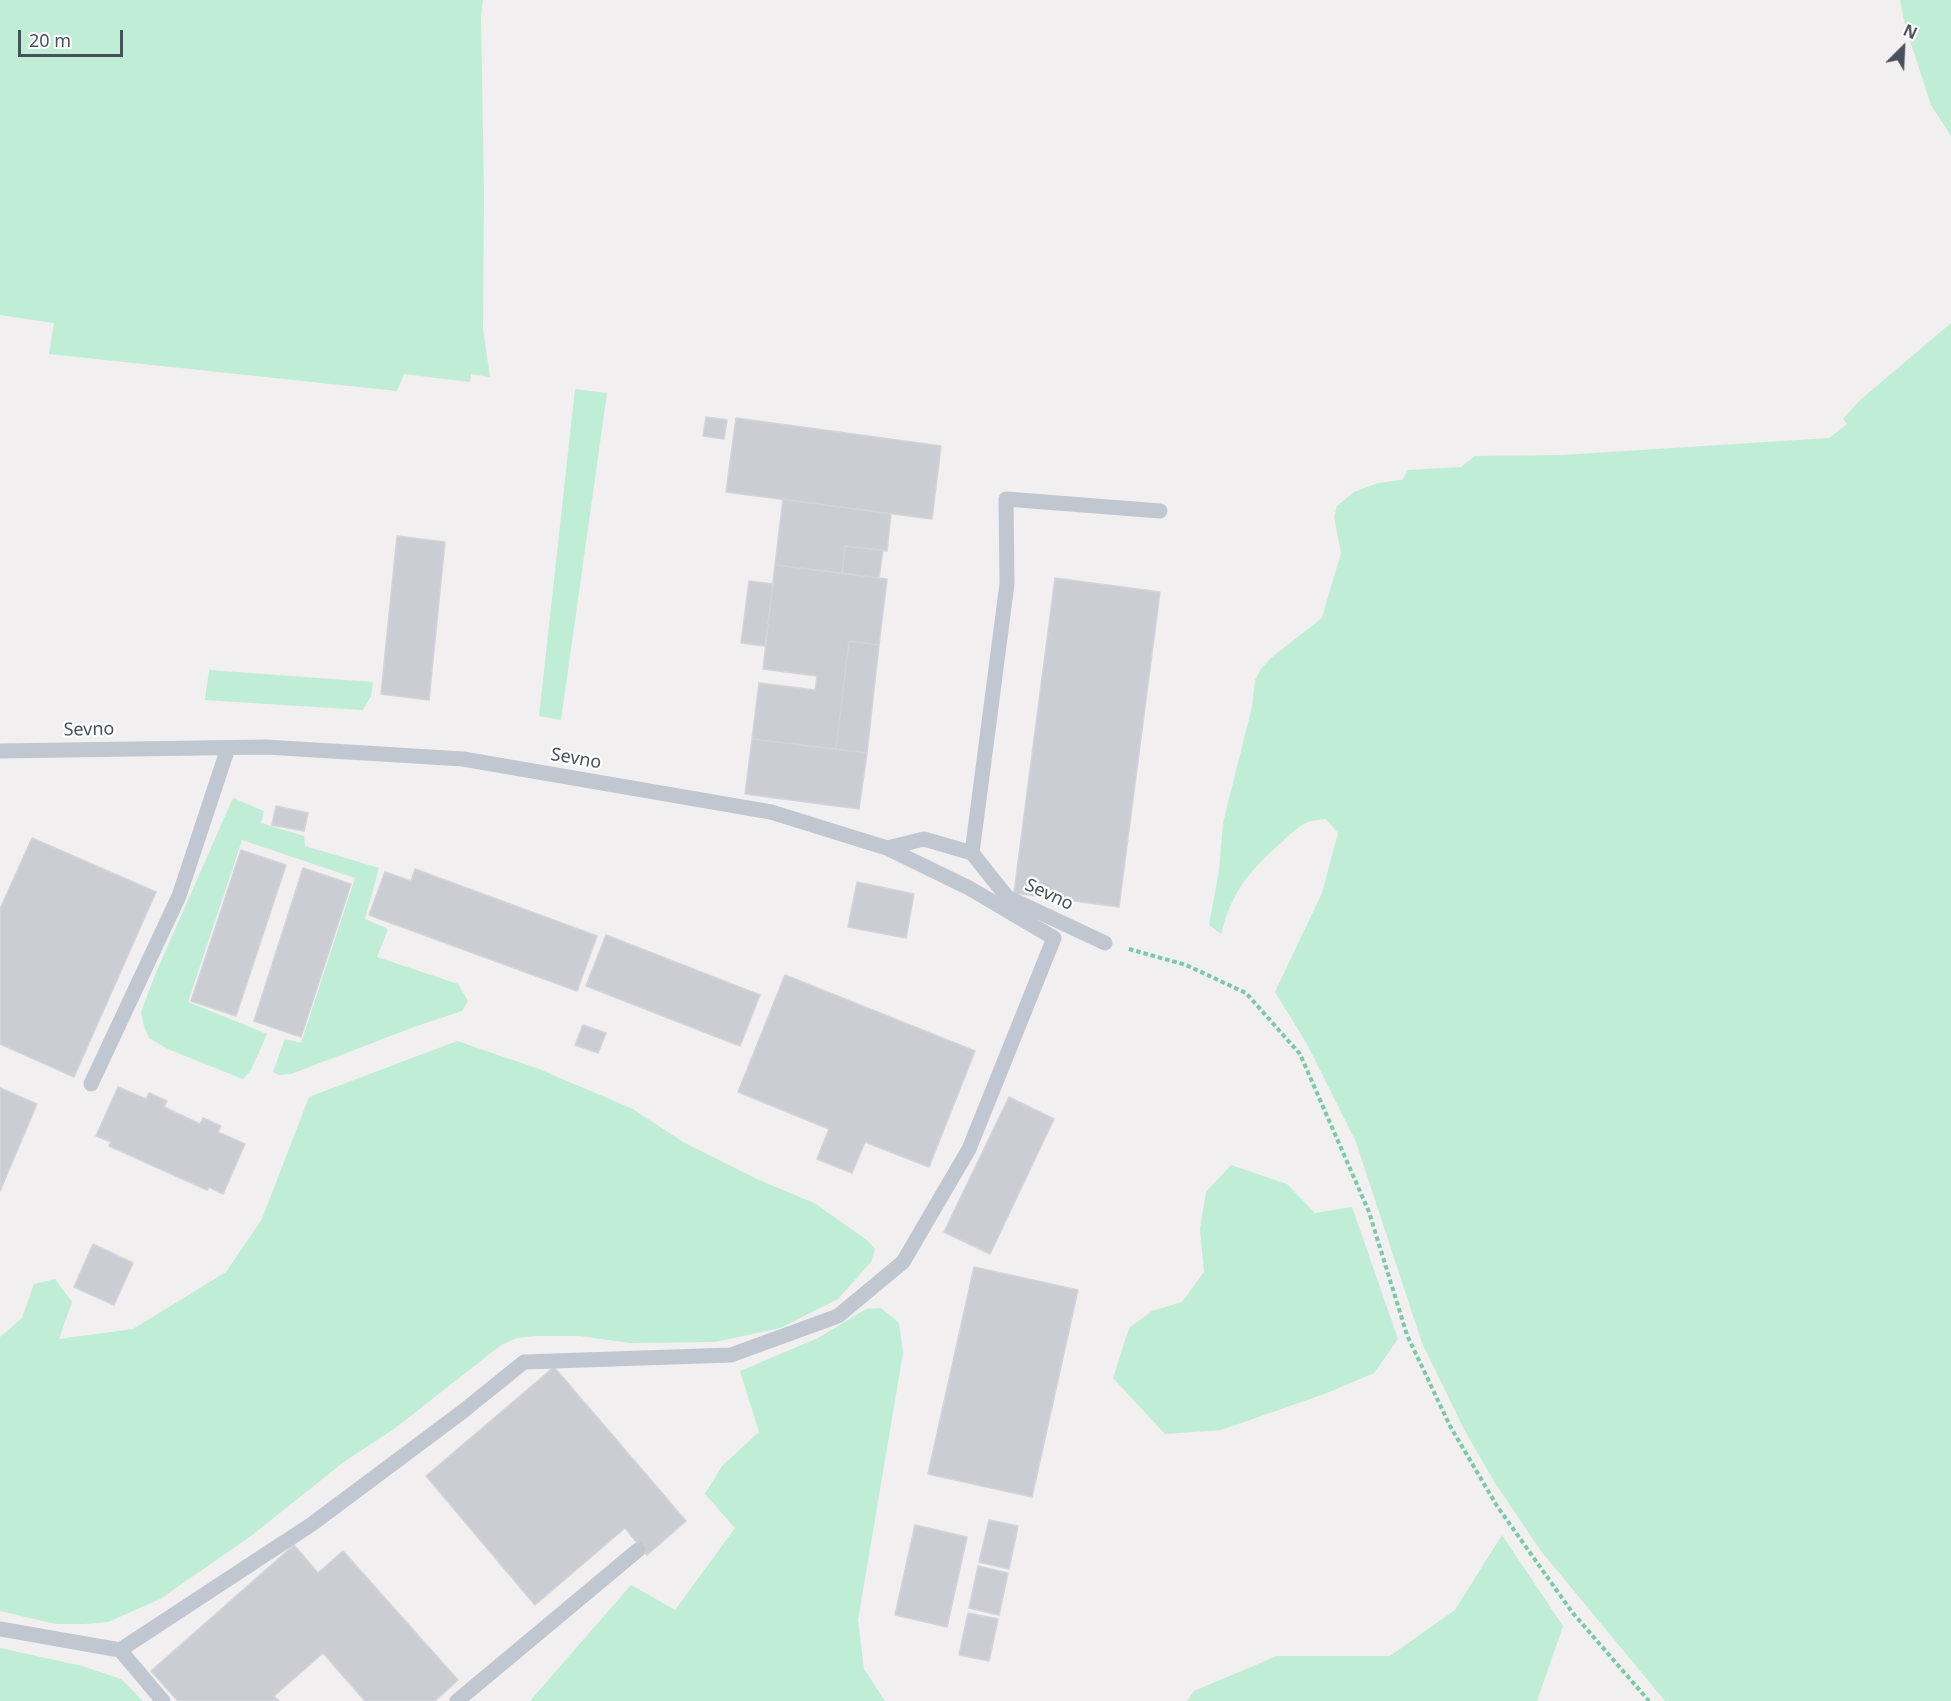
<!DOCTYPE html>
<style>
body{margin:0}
#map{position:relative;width:1951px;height:1701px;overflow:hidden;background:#f1efef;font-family:"Noto Sans",sans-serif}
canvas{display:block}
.north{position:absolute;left:1873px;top:18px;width:60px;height:60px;-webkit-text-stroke:4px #fff;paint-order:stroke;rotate:24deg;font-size:16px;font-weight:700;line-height:24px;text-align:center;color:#48505b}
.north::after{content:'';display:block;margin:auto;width:21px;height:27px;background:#48505b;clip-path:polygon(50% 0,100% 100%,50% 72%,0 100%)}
.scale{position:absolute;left:18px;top:30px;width:105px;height:27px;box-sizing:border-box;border:3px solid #48505b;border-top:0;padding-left:8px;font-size:18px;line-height:21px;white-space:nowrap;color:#48505b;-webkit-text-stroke:4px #fff;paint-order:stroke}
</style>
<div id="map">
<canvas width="1951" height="1701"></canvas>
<div class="north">N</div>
<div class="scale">20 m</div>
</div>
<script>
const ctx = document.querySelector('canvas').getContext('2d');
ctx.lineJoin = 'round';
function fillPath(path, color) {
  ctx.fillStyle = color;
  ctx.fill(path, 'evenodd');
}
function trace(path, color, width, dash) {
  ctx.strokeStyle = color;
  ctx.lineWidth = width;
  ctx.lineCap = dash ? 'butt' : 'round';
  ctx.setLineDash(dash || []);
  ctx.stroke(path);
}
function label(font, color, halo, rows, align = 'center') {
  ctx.font = font + ' "Noto Sans",sans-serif';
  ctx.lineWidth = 4.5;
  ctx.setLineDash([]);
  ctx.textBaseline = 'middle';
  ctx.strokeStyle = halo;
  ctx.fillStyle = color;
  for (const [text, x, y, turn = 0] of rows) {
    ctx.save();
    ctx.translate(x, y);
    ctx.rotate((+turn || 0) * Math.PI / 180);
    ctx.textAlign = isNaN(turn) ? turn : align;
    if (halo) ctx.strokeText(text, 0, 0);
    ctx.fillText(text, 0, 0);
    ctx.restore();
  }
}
fillPath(new Path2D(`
 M0,0H483L481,16L484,193L483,329L490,377L471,374L470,382L404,374L397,391L49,354L54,323L0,315Z
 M1900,0H1951V136L1931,105L1905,25Z
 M1951,323V1701H1665L1541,1551L1495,1483L1465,1431L1422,1343L1356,1142L1307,1044L1275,992L1322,893L1338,833L1326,819C1321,820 1313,820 1308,822C1298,826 1289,835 1282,842C1249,871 1232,891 1221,934L1209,925L1219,871L1223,823L1252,707L1255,680L1261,669L1271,658L1322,618L1341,553L1334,517L1337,506L1354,492L1378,483L1402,480L1408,470L1461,467L1475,456L1563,455L1829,438L1847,424L1843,419L1859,401Z
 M575,389L607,393L561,720L539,716Z
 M209,670L373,682L371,696L363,710L205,700Z
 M233,798L264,811L261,823L304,836L305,846L379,868L365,919L388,929L377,957L458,984L468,1001L462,1011L414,1027L291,1074L279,1075L273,1072L285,1039L301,1043L355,878L242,840L188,1002L267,1034L251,1070L243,1079L168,1049L149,1038L144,1026L141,1012L155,975Z
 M457,1041L539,1069L633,1109L683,1142L759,1180L816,1204L868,1241L875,1249L871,1262L838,1299L780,1328L715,1342L630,1343L580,1336H535L517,1338L501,1345L394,1429L345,1461L251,1536L160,1599L108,1622L84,1624H56L0,1611V1337L22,1318L34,1284L55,1279L72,1302L59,1339L133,1329L226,1272L262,1219L309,1097Z
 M1231,1165L1287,1184L1315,1213L1352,1207L1398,1339L1374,1373L1327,1393L1221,1430L1165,1434L1113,1378L1129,1328L1152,1311L1182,1302L1204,1272L1200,1229L1206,1192Z
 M881,1308L899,1323L903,1353L858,1620L864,1669L885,1701H530L631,1585L675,1610L735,1528L705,1494L722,1466L759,1432L740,1371L818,1338L866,1309Z
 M1502,1535L1563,1626L1537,1701H1187L1194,1691L1277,1656H1390L1455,1610Z
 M0,1648L82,1666L121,1679L143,1701H0Z`), '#bfedd6');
const building = new Path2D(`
 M706,417L727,420L724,439L703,436Z
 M736,418L941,446L932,519L726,492Z
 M783,499L891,514L887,551L845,546L842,573L775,565Z
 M397,536L445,542L429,700L381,694Z
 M845,546L883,550L879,578L842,573Z
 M775,565L887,579L879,645L849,641L836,749L752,739L759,683L815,690L817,676L763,669Z
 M1055,578L1160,592L1119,907L1014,893Z
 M749,581L773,584L765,646L741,643Z
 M849,641L879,645L867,753L836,749Z
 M752,739L867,753L859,809L745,794Z
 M276,806L308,813L304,831L272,825Z
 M32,838L156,892L74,1077L0,1044V909Z
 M241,850L286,865L236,1016L191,1001Z
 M303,868L351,884L301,1037L254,1021Z
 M415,869L597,936L577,991L369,915L385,872L411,881Z
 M857,882L914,894L906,938L848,927Z
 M606,935L760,995L740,1046L586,986Z
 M785,975L975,1051L929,1167L865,1142L852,1173L817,1159L829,1129L738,1092Z
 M583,1025L606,1033L598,1053L575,1045Z
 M118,1087L146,1099L149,1093L167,1101L164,1107L200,1124L203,1118L221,1126L218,1132L245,1144L223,1194L209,1187L207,1190L109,1146L111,1142L96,1136Z
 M0,1088L37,1104L0,1191Z
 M1009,1097L1054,1119L990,1254L944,1232Z
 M93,1244L133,1263L114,1305L74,1287Z
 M974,1267L1078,1290L1032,1497L928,1474Z
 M554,1367L686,1521L647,1555L625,1528L535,1605L426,1476Z
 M989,1520L1018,1526L1009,1569L979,1562Z
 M915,1525L967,1537L947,1627L895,1615Z
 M294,1545L318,1573L343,1551L458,1680L435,1701H365L323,1653L274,1696L279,1701H178L151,1671Z
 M978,1566L1008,1573L999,1615L969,1608Z
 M968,1613L998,1619L989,1661L959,1655Z`);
fillPath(building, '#cccdd3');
trace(building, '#d3d4da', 1.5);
trace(new Path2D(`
 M1129,949L1186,965L1246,993L1300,1054L1369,1212L1407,1335L1450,1426L1497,1506L1572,1612L1649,1701`), '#78caab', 4, [4.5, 3]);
trace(new Path2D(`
 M0,751L266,747L463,759L771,812L887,848L924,839L972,853L1007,897L1105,943
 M972,853L1007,584L1006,499L1160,511
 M91,1084L179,896L228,748
 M0,1629L120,1650L312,1524L462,1412L524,1362L731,1355L838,1316L903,1262L969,1149L1054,938L969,888L887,848
 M120,1650L163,1701
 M457,1701L638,1550`), '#c0c7d0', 15);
label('18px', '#48505b', '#fff', [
 ["Sevno",89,730,-1],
 ["Sevno",576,759,10],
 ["Sevno",1049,895,25]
]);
</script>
